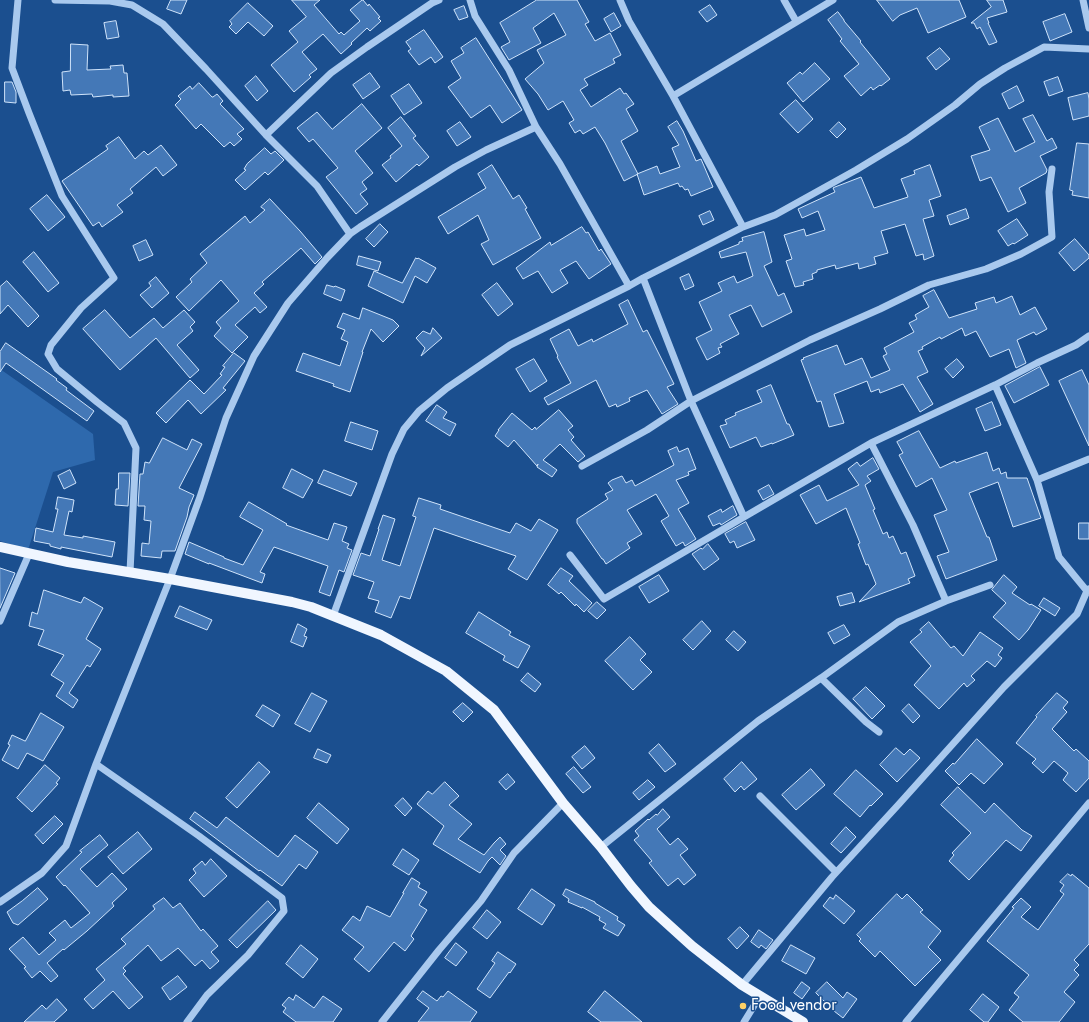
<!DOCTYPE html>
<style>
body{margin:0}
canvas{display:block;background:#1b4f8f}
</style>
<canvas width="1089" height="1022"></canvas>
<script>
const ctx = document.querySelector('canvas').getContext('2d');
ctx.lineJoin = 'round';
function fillPath(path, color) {
  ctx.fillStyle = color;
  ctx.fill(path, 'evenodd');
}
function trace(path, color, width, dash) {
  ctx.strokeStyle = color;
  ctx.lineWidth = width;
  ctx.lineCap = dash ? 'butt' : 'round';
  ctx.setLineDash(dash || []);
  ctx.stroke(path);
}
function label(font, color, halo, rows, align = 'center') {
  ctx.font = font + ' Jost,sans-serif';
  ctx.lineWidth = 3;
  ctx.setLineDash([]);
  ctx.textBaseline = 'middle';
  ctx.strokeStyle = halo;
  ctx.fillStyle = color;
  for (const [text, x, y, turn = 0] of rows) {
    ctx.save();
    ctx.translate(x, y);
    ctx.rotate((+turn || 0) * Math.PI / 180);
    ctx.textAlign = isNaN(turn) ? turn : align;
    if (halo) ctx.strokeText(text, 0, 0);
    ctx.fillText(text, 0, 0);
    ctx.restore();
  }
}
fillPath(new Path2D(`
 M0,369L93,434L95,460L53,472L28,550L0,541Z`), '#2e69ad');
const building = new Path2D(`
 M171,0H187L181,14L167,9Z
 M292,0H320L314,5L339,34L341,32L344,35L360,21L350,10L362,0H363L368,6L369,4L380,17L378,18L381,21L370,31L367,28L351,43L352,44L341,54L323,34L302,52L317,69L309,75L311,77L294,92L271,65L298,42L289,31L306,17Z
 M537,0H577L589,22L585,24L595,41L610,33L621,55L613,59L615,63L584,79L588,85L580,90L591,107L620,88L624,94L626,93L634,104L626,109L638,131L621,141L638,174L624,181L605,143L595,127L583,134L580,130L575,133L569,123L574,120L563,101L548,110L538,94L525,79L544,63L537,50L566,35L554,13L533,28L541,43L509,60L501,47L510,42L500,23Z
 M877,0H959L966,17L928,33L917,8L900,15L893,21Z
 M987,0H1003L1007,12L987,18L989,23H988L997,42L989,45L980,27L977,29L974,23H971L991,7Z
 M248,3L273,26L264,36L248,22L236,34L229,27L232,24L230,21Z
 M710,5L717,15L707,22L699,12Z
 M464,6L468,17L459,20L454,10Z
 M838,12L844,20V21L861,41L860,42L890,79L881,86L880,85L873,90L871,87L861,96L844,76L859,64L840,41L842,39L828,20Z
 M614,13L621,26L611,32L604,19Z
 M1065,14L1072,32L1050,41L1043,22Z
 M116,21L119,37L107,39L104,23Z
 M424,30L443,57L435,63L431,57L419,65L408,51L411,49L406,42Z
 M476,38L522,110L502,123L490,105L471,118L448,87L461,78L451,61L464,53L461,48Z
 M71,44L88,45L87,70L111,69L110,66L123,65L124,73H127L129,96L113,97V95L93,97L92,94L71,95L70,90L63,91L62,72L70,71Z
 M940,48L950,59L936,70L927,58Z
 M815,63L830,79L803,102L787,83L800,72L802,74Z
 M370,73L380,87L363,99L353,85Z
 M256,76L268,91L257,101L245,86Z
 M1058,77L1063,91L1049,96L1044,82Z
 M5,82H12L16,92V103L5,102Z
 M199,83L212,97H213L217,94L223,101L220,104L244,129L237,134L242,139L234,146L230,142L224,147L201,124L196,129L175,105L181,99L178,96L190,86L192,89Z
 M409,84L422,103L404,115L391,96Z
 M1017,86L1024,101L1009,109L1002,94Z
 M1088,93L1089,99V116L1073,120L1068,98Z
 M796,100L813,119L798,133L780,114Z
 M362,104L382,128L355,151L373,173L362,182L367,189L360,194L368,204L356,214L326,177L338,168L313,139L309,142L297,128L317,112L332,129Z
 M1033,115L1047,141L1052,138L1057,148L1040,156L1047,170L1046,173L1019,188L1026,203L1008,212L991,177L980,181L971,156L990,150L979,127L998,118L1015,152L1035,142L1023,119Z
 M401,117L416,136L413,138L429,157L419,166L417,164L396,182L382,165L391,158L390,156L402,146L388,128Z
 M677,121L683,131L696,161L701,159L713,187L691,196L688,189L685,190L682,186L680,187L678,183L644,195L637,174L657,166L660,174L680,167L672,148L679,145L668,127Z
 M460,122L471,137L457,146L447,131Z
 M839,122L846,129L837,138L830,131Z
 M119,137L135,159L144,151L148,155L161,145L177,165L163,176L156,167L130,189L133,193L117,205L123,212L102,227L99,222L93,226L62,181L108,149L106,146Z
 M1077,143L1089,144V198L1072,195L1073,191L1070,190Z
 M265,148L271,154L275,151L284,160L268,175L265,172L245,190L235,180L246,170L244,169L247,164Z
 M492,165L513,199L519,195L527,208L525,209L541,238L493,265L481,244L489,240L478,215L448,234L438,217L486,188L478,174Z
 M930,165L941,196L929,200L934,216L923,219L934,256L924,260L923,254L916,256L905,224L881,231L888,253L874,257L876,264L859,269L858,263L836,269L835,265L817,270V272L812,274L813,279L803,282L804,285L795,287L786,261L792,259L784,235L804,229L806,236L825,230L818,211L802,218L798,209L835,192L833,188L835,187L861,177L874,208L908,197L901,179L915,174L914,171Z
 M47,195L65,217L48,231L30,209Z
 M270,199L300,231L322,257L315,264L301,248L262,282L264,284L254,293L267,307L260,313L255,307L235,325L248,337L232,353L214,336L221,328L216,322L239,301L221,280L189,311L176,297L192,282L190,279L207,263L200,254L245,216L250,223L265,210L261,207Z
 M966,209L969,218L950,225L947,216Z
 M710,211L714,220L703,225L699,216Z
 M1017,219L1028,235L1014,244L1013,243L1008,246L998,231Z
 M380,224L388,232L374,247L366,239Z
 M582,227L586,233L588,232L599,251L601,249L611,264L589,279L576,261L560,270L568,283L552,293L538,271L523,279L516,268L550,242L551,245Z
 M764,232L772,262L764,266L778,296L784,293L792,312L762,327L751,305L729,315L739,334L720,344L722,347L718,348L720,353L707,360L696,338L712,330L699,302L722,291L718,283L734,276L737,283L753,276L746,252L721,258L719,252L739,244V242L743,241L742,238Z
 M1075,239L1089,255V258L1074,271L1059,253Z
 M146,240L153,255L139,261L133,246Z
 M34,252L59,283L48,292L23,262Z
 M359,256L381,262L378,271L357,265Z
 M416,258L417,259L418,258L436,268L427,283L415,276L403,303L368,286L374,271L402,283Z
 M689,274L694,286L685,290L680,278Z
 M156,277L169,293L152,308L140,295L151,286L149,283Z
 M7,281L39,316L28,327L8,305L0,314V287Z
 M497,283L513,304L498,316L482,295Z
 M327,285L334,287L335,286L345,290L341,301L324,294Z
 M934,290L949,318L977,309L975,303L994,297L996,303L1012,296L1020,315L1035,307L1047,329L1036,335L1034,332L1017,340L1026,363L1016,368L1009,349L990,357L976,331L965,336L962,328L941,339L940,337L922,347L923,349L918,351L928,372L917,377L933,404L920,412L903,384L880,393L879,389L871,392L867,381L834,394L844,423L829,427L821,401L817,402L801,360L804,359L803,358L837,345L845,365L862,358L871,378L890,370L883,356L887,354L884,348L914,332L909,323L917,319L915,315L929,307L923,296Z
 M628,300L643,332L647,330L674,384L667,387L678,404L662,414L647,390L629,398L630,401L617,407L616,404L609,407L596,380L548,405L544,398L571,383L557,357L558,356L550,339L569,329L578,346L592,339L593,342L628,324L619,305Z
 M363,308L393,320L399,326L383,342L371,329L362,352H363L350,392L333,386L334,384L296,371L303,353L340,366L348,342L341,339L345,330L337,327L343,313L359,319Z
 M105,310L130,338L154,318L163,328L184,310L195,322L190,327L193,331L177,345L199,370L190,378L156,338L120,370L83,329Z
 M433,328L442,338L421,356L425,348L416,338L423,331L430,334Z
 M6,343L57,379L56,380L67,388L66,390L94,411L87,421L6,363L0,372V352Z
 M234,353L245,361L223,388L226,390L201,414L188,400L166,423L156,413L190,380L204,394L222,375L220,374L225,367L223,366Z
 M534,359L547,381L530,392L516,369Z
 M957,359L964,367L953,378L945,369Z
 M1040,367L1049,385L1014,403L1005,386Z
 M1082,370L1089,385V446L1059,381Z
 M771,385L787,424H789L794,435L772,444V443L761,447L756,437L730,448L720,426L727,424L725,420L736,415L735,413L762,402L757,391Z
 M992,402L1001,425L985,431L976,409Z
 M437,405L447,412L443,418L456,424L450,436L426,421Z
 M559,410L573,426L568,430L574,437L571,440L585,456L578,462L560,444L543,460L557,470L552,477L537,467L538,464L537,466L514,440L508,447L495,436L499,430H498L512,413L532,430L535,427L536,429Z
 M351,422L378,431L372,450L345,441Z
 M919,431L940,468L955,461L956,463L987,452L993,471L999,468L1001,474L1006,472L1007,478H1027L1041,518L1013,527L998,482L969,493L987,537H989L997,560L946,579L937,556L949,552L934,515L947,510L932,478L916,487L899,455L903,453L897,442Z
 M163,438L187,450L192,439L202,444L179,488L194,495L189,507L187,517L175,551H162L161,558L141,556L142,543L149,544L151,521L144,520L145,506H138L140,474H143L145,462L149,463Z
 M677,447L679,452L688,448L696,469L688,472L689,475L676,480L689,503L678,509L696,539L685,546L683,542L676,546L661,521L669,516L656,494L627,510L642,534L627,543L630,548L606,564L603,559H602L577,523V519L608,499L605,494L613,490L608,483L612,480L622,476L626,483L632,480L635,486L674,465L668,451Z
 M873,458L879,469L867,476L871,481L865,485L875,509L873,510L883,534L887,532L889,538L893,536L901,554L906,552L915,576L908,579L910,583L859,602L876,584L868,564L866,565L858,544L860,543L846,508L816,524L800,495L819,485L827,501L859,485L848,469L857,462L860,466Z
 M292,469L313,480L303,498L283,488Z
 M70,470L76,483L64,489L58,476Z
 M324,470L357,483L351,496L318,483Z
 M119,473H130L128,506L115,505L116,489H118Z
 M769,485L774,494L763,500L758,491Z
 M58,497L74,500L72,512L69,511L64,535L83,538V536L115,542L112,557L61,547V549L50,546V544L34,541L36,528L53,532L58,509H56Z
 M419,498L441,505L440,509L510,533L516,523L531,531L539,519L558,530L527,580L508,569L516,556L434,528L410,599L400,596L391,618L375,612L379,601L368,598L374,582L353,575L361,553L370,556L379,529H378L383,515L395,519L382,560L400,566L416,517L413,516Z
 M249,502L287,524L286,525L328,540L334,523L347,527L342,541L349,544L347,548L352,550L344,572L339,570L330,596L319,592L328,566L274,547L260,572L265,574L262,583L209,563V564L185,554L189,542L224,557V558L243,565L263,530L240,517Z
 M733,506L737,515L721,525L720,523L713,526L708,516L721,509L722,512Z
 M746,522L755,540L737,548L734,541L730,543L725,534Z
 M1079,523H1089V539H1079Z
 M708,544L719,559L704,570L692,554L701,548L702,549Z
 M0,568L15,573L0,608Z
 M561,568L573,576L569,581L592,603L584,612L576,604L575,606L561,592L559,594L548,585Z
 M659,575L669,591L649,603L639,587Z
 M1004,575L1017,587L1012,593L1030,605L1031,604L1041,610L1028,630L1019,640L993,617L1006,603L992,590Z
 M44,590L81,603L84,597L103,608L86,639L101,649L90,667L87,665L69,693L78,700L73,708L56,696L64,683L51,675L64,655L38,645L44,630L29,626L32,612L37,614Z
 M852,593L855,602L840,606L837,597Z
 M1044,598L1060,608L1055,616L1039,606Z
 M597,602L606,610L597,619L588,611Z
 M180,606L212,620L207,630L175,617Z
 M479,612L511,632L509,635L530,646L518,668L503,660L505,656L466,633Z
 M702,621L711,631L693,650L683,640Z
 M929,622L951,648L954,646L963,656L980,632L1003,648L998,655L1002,658L995,667L987,661L971,676L975,680L967,687L964,683L939,709L914,685L931,666L910,642L922,632L920,630Z
 M298,624L307,629L304,636L307,637L303,647L291,642Z
 M844,625L850,635L834,644L828,633Z
 M734,631L746,642L738,651L726,640Z
 M630,637L646,654L640,660L652,672L633,690L605,661Z
 M528,673L541,684L535,692L521,681Z
 M866,687L885,706L872,719L853,699Z
 M312,693L327,701L310,732L295,724Z
 M1057,693L1068,702L1063,708L1067,712L1052,729L1074,751L1076,749L1089,761V778L1076,792L1063,780L1068,773L1054,761L1043,773L1032,763L1036,759L1016,743L1037,717L1036,716Z
 M463,703L473,712L463,722L453,712Z
 M909,704L920,716L913,723L902,711Z
 M263,705L280,715L273,727L256,716Z
 M41,713L64,727L43,761L27,753L18,769L2,760L10,745L8,744L12,735L25,741Z
 M977,739L1003,764L984,784L971,773L959,785L945,771L953,763L954,764Z
 M659,744L676,764L665,772L649,753Z
 M585,746L595,758L582,769L572,757Z
 M896,748L904,755L910,749L920,758L897,782L880,765Z
 M318,749L331,755L327,763L314,758Z
 M259,762L270,772L237,808L226,798Z
 M742,762L757,779L744,790L741,786L735,792L724,779Z
 M45,765L60,778L56,783L58,784L32,812L17,798Z
 M574,767L591,787L583,793L566,774Z
 M811,769L825,785L796,810L782,795Z
 M856,770L883,794L871,806L870,805L860,817L834,794Z
 M508,774L515,782L506,790L499,782Z
 M648,780L655,787L639,800L633,793Z
 M445,782L459,796L449,805L472,824L458,839L484,855L494,843L500,837L506,844L500,850L506,856L500,865L492,857L488,861L480,873L433,844L444,826L417,804L428,791L432,794Z
 M958,787L985,813L994,803L1022,830L1032,836L1021,851L1006,840L969,880L949,861L954,855L952,853L971,833L941,805Z
 M403,798L412,808L405,816L395,806Z
 M319,803L349,829L337,844L307,818Z
 M663,809L670,817L657,829L670,845L678,838L688,849L680,855L696,875L684,885L678,878L668,886L649,863L652,861L634,840L639,836L635,831L648,819L649,820L656,814L657,815Z
 M195,812L217,828L226,817L278,857L295,835L318,852L306,869L299,864L282,886L260,870L259,871L190,819Z
 M55,816L63,824L43,844L35,835Z
 M846,827L856,837L841,853L831,844Z
 M138,832L152,849L123,874L108,857Z
 M100,835L108,845L80,869L97,887L112,873L127,889L112,903L114,906L87,931L64,950L63,949L47,963L58,976L51,982L40,971L32,978L24,968L26,967L9,949L23,937L39,955L56,940L49,933L65,920L71,928L90,913L65,885L64,886L56,877L82,852L80,851Z
 M403,849L419,860L409,875L393,865Z
 M211,859L227,876L204,897L189,880L196,873L193,869L202,861L205,865Z
 M1068,874L1071,876L1072,874L1089,888V944L1074,960L1079,965L1074,970L1079,975L1064,992L1075,1002L1059,1022H1023L1009,1010L1019,997L1014,993L1029,975L987,941L1014,908L1012,907L1021,898L1031,907L1021,917L1038,930L1064,894L1060,891L1064,885L1060,882Z
 M412,878L420,883L418,887L427,892L419,905L427,910L411,936L414,939L405,951L394,942L369,972L354,959L364,947L342,930L353,916L360,921L367,906L390,917L404,893H403Z
 M38,888L48,899L18,925L13,923L7,912L22,901Z
 M532,889L555,905L542,925L518,909Z
 M566,889L595,902V903L618,917L617,920L625,925L618,936L603,928L606,924L599,920L600,917L582,907V908L568,902L569,899L563,895Z
 M897,894L902,899L907,894L923,910L920,912L941,931L928,947L941,960L915,986L880,951L875,957L859,941L861,939L857,935Z
 M836,895L855,911L844,924L823,906L830,897L833,899Z
 M164,898L173,908L180,903L201,931L203,929L218,946L211,952L219,961L210,969L202,960L195,966L178,948L161,961L148,945L123,968L126,971L123,974L143,997L129,1009L113,991L93,1009L84,999L105,980L96,969L126,944L121,939L155,909L153,906Z
 M268,901L276,910L237,948L229,940Z
 M487,910L501,922L487,939L473,928Z
 M740,927L749,936L737,949L728,939Z
 M759,930L773,940L766,949L761,945L759,948L751,942Z
 M456,943L467,952L456,966L445,958Z
 M301,945L318,959L303,978L286,964Z
 M791,945L815,958L806,974L782,961Z
 M498,952L516,964L510,973L509,972L490,998L477,989L495,963L492,961Z
 M178,976L187,987L170,1000L162,988Z
 M802,982L810,988L802,999L794,993Z
 M827,982L843,998L847,992L857,999L843,1018L834,1011L816,993Z
 M423,991L437,1001L441,996L443,997L448,991L477,1012L470,1022H418L429,1008L417,999Z
 M605,991L642,1022H601L588,1012Z
 M983,994L999,1007L988,1022H984L970,1010Z
 M296,995L314,1008L323,996L342,1009L333,1022H296L283,1012L286,1008L282,1005L289,997L293,1000Z
 M57,999L67,1010L54,1022H24L42,1005L46,1009Z`);
fillPath(building, '#4478b7');
trace(building, '#cfe3fa', 1);
trace(new Path2D(`
 M18,0L12,68L29,113L62,196L114,278L81,308L51,345L48,354L57,369L97,402L124,423L136,448L130,572
 M55,0L110,1L132,5L163,24L206,69L266,135L317,186L350,234
 M470,0L475,16L509,70L536,127L560,164L629,286
 M620,0L629,21L673,96L743,227
 M784,0L796,21
 M1083,0L1089,28
 M673,96L833,0
 M266,135L331,73L367,47L432,3L439,0
 M995,385L1037,480L1059,557L1087,591
 M582,466L647,430L691,401L810,340L880,309L929,285L986,269L1021,254L1052,237L1049,192L1052,169
 M1037,480L1089,459
 M744,517L871,443
 M570,555L604,599L744,517L691,401L643,278
 M946,601L913,525L871,443L995,385L1037,363L1076,345L1089,336
 M333,616L392,454L404,429L419,411L447,388L510,345L629,286L643,278L743,227L775,215L856,170L907,139L955,105L980,84L1005,68L1044,47L1089,49
 M0,621L29,554
 M821,678L866,722L879,732
 M96,764L199,836L282,898L284,911L248,955L207,995L187,1022
 M760,796L836,872
 M601,847L758,721L821,678L898,622L946,601L990,585
 M0,902L42,873L66,846L96,764L170,579L200,497L226,418L254,356L288,303L327,258L350,234L360,227L455,167L486,150L536,127
 M742,985L832,877L899,804L1004,687L1077,614L1087,591L1089,589
 M382,1022L439,950L481,901L514,853L563,803
 M744,1022L760,996
 M906,1022L1089,803`), '#a9c9ee', 7);
trace(new Path2D(`
 M0,547L68,562L170,579L292,602L311,607L381,635L446,671L494,710L563,803L601,847L631,886L649,907L692,946L742,985L803,1022`), '#f0f6ff', 10);
for (const [x, y, r, color] of [
 [743,1006,4,"#ffd166"]
]) {
  const dot = new Path2D();
  dot.arc(x, y, r, 0, 2 * Math.PI);
  ctx.fillStyle = color;
  ctx.fill(dot);
  trace(dot, '#1b4f8f', 1.5);
}
label('16px', '#fff', '#1b4f8f', [
 ["Food vendor",751,1006]
], 'left');
</script>
